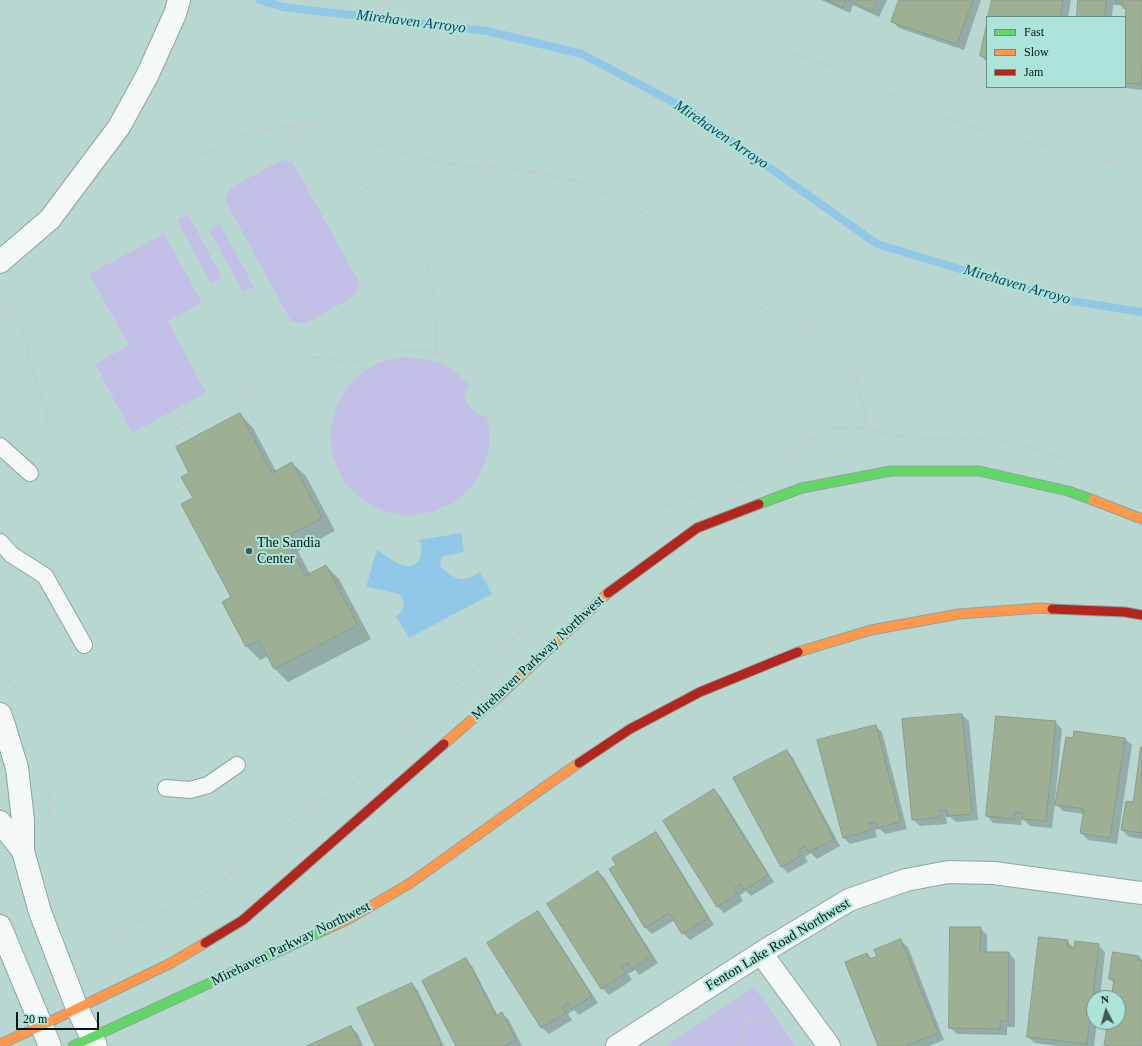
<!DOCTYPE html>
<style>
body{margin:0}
#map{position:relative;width:1142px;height:1046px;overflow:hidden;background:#b9d7d1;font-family:Georgia,serif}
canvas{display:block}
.legend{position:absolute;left:986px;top:16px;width:140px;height:72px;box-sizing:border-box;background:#ace4d9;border:1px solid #689189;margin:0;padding:5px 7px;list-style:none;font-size:12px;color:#011511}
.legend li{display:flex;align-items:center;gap:8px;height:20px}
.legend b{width:20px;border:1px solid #689189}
.north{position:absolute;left:1086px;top:990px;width:40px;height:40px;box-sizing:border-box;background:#ace4d9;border:1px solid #689189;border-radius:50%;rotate:354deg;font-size:11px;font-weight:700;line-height:16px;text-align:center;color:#011511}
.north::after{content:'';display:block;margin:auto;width:14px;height:18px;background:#415954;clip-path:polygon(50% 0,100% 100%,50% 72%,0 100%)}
.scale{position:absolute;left:16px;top:1012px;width:83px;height:18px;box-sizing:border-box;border:2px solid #011511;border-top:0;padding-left:5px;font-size:12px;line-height:14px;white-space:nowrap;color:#011511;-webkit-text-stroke:3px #ace4d9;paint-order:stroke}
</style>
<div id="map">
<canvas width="1142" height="1046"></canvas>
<ul class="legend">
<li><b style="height:5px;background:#63d668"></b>Fast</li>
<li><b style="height:5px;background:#ff974d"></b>Slow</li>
<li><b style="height:5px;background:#b3261e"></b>Jam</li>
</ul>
<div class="north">N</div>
<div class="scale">20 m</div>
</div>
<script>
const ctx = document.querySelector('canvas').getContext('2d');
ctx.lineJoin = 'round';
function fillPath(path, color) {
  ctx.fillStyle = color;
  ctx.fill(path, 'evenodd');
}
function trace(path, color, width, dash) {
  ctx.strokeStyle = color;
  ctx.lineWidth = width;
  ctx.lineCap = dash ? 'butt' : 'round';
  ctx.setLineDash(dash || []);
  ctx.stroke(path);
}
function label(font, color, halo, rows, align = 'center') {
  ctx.font = font + ' Georgia,serif';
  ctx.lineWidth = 4;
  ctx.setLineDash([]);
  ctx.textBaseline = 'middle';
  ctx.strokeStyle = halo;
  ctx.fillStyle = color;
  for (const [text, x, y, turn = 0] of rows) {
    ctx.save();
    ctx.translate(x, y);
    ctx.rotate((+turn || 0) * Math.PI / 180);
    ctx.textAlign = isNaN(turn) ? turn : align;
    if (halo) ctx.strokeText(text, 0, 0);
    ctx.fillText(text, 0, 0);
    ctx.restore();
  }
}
fillPath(new Path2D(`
 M282,160L293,163L360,284L355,296L304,324L291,321L225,200L230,188Z
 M188,214L222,278L211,284L177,220Z
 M220,224L254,287L243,292L209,229Z
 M164,234L202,303L168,321L206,393L132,433L95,364L129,345L89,274Z
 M404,357C434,359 448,362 469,385L464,394C469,409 471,413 487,417L489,427V448L483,467L473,485L455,502L432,512L407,516L383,511L361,499L344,481L333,458L330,433L335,409L347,387L365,370L383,361Z
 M754,987L795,1046H666Z`), '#c2c0e7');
fillPath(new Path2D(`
 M461,533L464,552L443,556C440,560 440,563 441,567C457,580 461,584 480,572L492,594L409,638L396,616C406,609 407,600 397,593L366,587L377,549C384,554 392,561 401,565C411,569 421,564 421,553C422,548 420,544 419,540Z`), '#92c8e7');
fillPath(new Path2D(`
 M821,0H887L879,17L853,5L850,13Z
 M900,0H981L964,50L899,28L893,22Z
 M993,0H1071L1068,17H989Z
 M1079,0H1142V90L1125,88L1124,87H1125V24L1127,9H1124L1120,5H1113L1112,17H1078Z
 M987,27V62L981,56Z
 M240,414L253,428L276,471L292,463L306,476L335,531L298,551L310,574L326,566L339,579L371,639L288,682L275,669L268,656L260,660L247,647L232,598L194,499L191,473Z
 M962,715L969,721L978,820L956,822L950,817H946L947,824L920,826L913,819Z
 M1055,722L1062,729L1055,800H1057L1125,739L1132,745L1117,844L1088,840L1081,833L1084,814L1063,811L1055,803L1052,828L1030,826L1022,818L1021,825L993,823L987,816Z
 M875,726L882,732L907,829L885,834L880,829L875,830L877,837L850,844L843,837Z
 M1142,748V839L1129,837L1122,830L1133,803Z
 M787,751L793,758L840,846L817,859L811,853L805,857L808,862L788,873L781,866Z
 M714,790L721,797L774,882L751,896L746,891L740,895L743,901L724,913L717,906Z
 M655,833L662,840L714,925L690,940L683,933L675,920L652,934L645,927Z
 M598,872L605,879L658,963L639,975L635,970L628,974L632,980L609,995L602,988Z
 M538,912L544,919L598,1003L579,1015L574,1010L568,1014L572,1020L549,1034L542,1028L488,944Z
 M980,928L987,935V953H1009L1015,960V1027H1007V1035L957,1034L950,1028Z
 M901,941L908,947L944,1040L929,1046H879L867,954L872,960Z
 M1067,941L1075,949L1098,945L1105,952L1100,998H1094V1022H1097L1094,1046H1058L1035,1043L1028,1037Z
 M1139,957L1142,960V1046H1107L1105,1045L1109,1022H1118V998H1112L1114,983L1110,979Z
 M465,960L472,966L498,1016L502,1014L509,1020L522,1046H458Z
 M412,984L418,991L444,1046H376Z
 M351,1027L358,1034L363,1046H310Z`), '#0003');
trace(new Path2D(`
 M260,0L283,7L487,31L582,54L688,110L877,244L1059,299L1142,312`), '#92c8e7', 8);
const building = new Path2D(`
 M827,0H846L843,7Z
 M849,0H877L872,11Z
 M899,0H973L957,44L891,22Z
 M992,0H1063L1060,17H988Z
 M1078,0H1106L1105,17H1077Z
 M1116,0H1142V69L1141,84L1125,83V23L1126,9L1122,3H1116Z
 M987,23V58L980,56Z
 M240,413L272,473L292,462L322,518L285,537L305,576L326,565L358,625L274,669L259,640L246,647L222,602L231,597L181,504L193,498L181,477L189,473L176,447Z
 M962,714L972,814L948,816L947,810H940V817L912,820L902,719Z
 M996,716L1056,721L1046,821L1022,819L1023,813L1015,812L1014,819L986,816Z
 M876,725L901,822L878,828L876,822L869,823L871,830L843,838L817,740Z
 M1074,731L1125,738L1110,838L1080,833L1084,809L1055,805L1066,737L1073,738Z
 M1141,747H1142V833L1121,830L1126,801L1133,802Z
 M787,750L834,839L809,852L805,846L799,850L802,855L781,867L733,778Z
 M714,789L768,875L744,890L740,884L734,888L737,894L717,907L663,821Z
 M656,832L708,918L682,934L669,913L645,928L609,869L616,865L612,858Z
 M598,871L652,956L632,969L628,963L622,967L626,973L601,989L547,904Z
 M538,911L592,996L571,1009L568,1003L562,1007L566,1013L541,1028L487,943Z
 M950,927H981L980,952H1009L1008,1021H1000V1029L949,1028Z
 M1039,937L1068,940L1067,947L1074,948L1075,941L1099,944L1087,1044L1027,1037Z
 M901,939L938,1033L906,1046H878L845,962L867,953L870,959L877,956L874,950Z
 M1113,952L1139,956L1138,960L1142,961V1046H1112L1104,1045L1108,1022H1118V998H1111L1114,980L1109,979Z
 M466,958L496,1016L502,1012L516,1040L504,1046H456L422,981Z
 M412,983L442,1046H375L357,1008Z
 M351,1026L360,1046H307Z`);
fillPath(building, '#9eb094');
trace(building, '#8b9a90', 1);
const lane = new Path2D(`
 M0,446L30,473
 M0,542L12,555L45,576L84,645
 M166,788L190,790L208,785L237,765`);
const street = new Path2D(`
 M0,262L50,219L119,127L147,76L175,14L179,0
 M0,714L4,725L17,768L23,820V851
 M0,822L23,851L40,912L77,1008L96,1046
 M0,926L50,1046
 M761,953L829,1046
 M617,1046L761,953L849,900L906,880L948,872L994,873L1142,893`);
const fast = new Path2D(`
 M759,504L802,488L891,471H979L1068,491L1093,500
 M73,1046L327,929`);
const slow = new Path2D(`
 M1093,500L1142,519
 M798,652L871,630L959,614L1041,608L1052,609
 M444,744L508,688L608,593
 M327,929L347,920L409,884L543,788L579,763
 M0,1044L41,1026L171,963L205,943`);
const jam = new Path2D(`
 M608,593L697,528L759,504
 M1052,609L1125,612L1142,615
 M579,763L630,729L700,692L798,652
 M205,943L243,920L444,744`);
trace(lane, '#8ca4a0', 18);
trace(street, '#8ca4a0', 24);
trace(fast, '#8ca4a0', 11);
trace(slow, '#8ca4a0', 11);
trace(jam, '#8ca4a0', 11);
trace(new Path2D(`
 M685,0L708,17L775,47L837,68L920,108L967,126L1068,152L1127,165L1142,167
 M288,126L296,139L311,153L342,171L370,190L393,211L411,235L427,267L434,291L436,353L456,360L471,369L485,393
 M139,152L163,163L177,164L214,150L237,137L258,130L288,126L311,125L334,131L409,156L436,161L473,167L510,168L574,180L614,197L656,221L678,238L695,252L725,283L751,303L773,314L805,326L831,346L856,377L866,417V428
 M3,300L21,327L28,343L29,359L47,410L46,426L43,435
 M343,363L356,379
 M775,470L807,441L835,428H866L895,435L919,439L971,438L1008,442L1043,451L1080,465L1090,470
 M119,476L144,449L170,431L236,401L262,388L292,364L307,357L328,358L343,363L360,362L377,355L395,351L420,350L436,353
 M0,667L4,675L25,700V705
 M47,789L50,800V817
 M84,958L111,948L131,926L162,911L200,896L225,880L254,843L283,829L318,801L343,789L370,770L403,735L444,695L534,621L575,584L613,541L657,510L709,490L748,479
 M732,1009C744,1020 753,1022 769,1017
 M739,1046L747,1019`), '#c2cbc9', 2.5, [3, 2]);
trace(lane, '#f4f9f8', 16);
trace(street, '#f4f9f8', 22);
trace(fast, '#63d668', 9);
trace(slow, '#ff974d', 9);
trace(jam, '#b3261e', 9);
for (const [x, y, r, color] of [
 [249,551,4,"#415954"]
]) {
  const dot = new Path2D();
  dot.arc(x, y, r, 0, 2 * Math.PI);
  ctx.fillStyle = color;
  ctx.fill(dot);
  trace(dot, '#ace4d9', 1.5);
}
label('14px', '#011511', '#ace4d9', [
 ["The Sandia",257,543],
 ["Center",257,559]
], 'left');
label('14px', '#011511', '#ace4d9', [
 ["Mirehaven Parkway Northwest",538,658,-43],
 ["Mirehaven Parkway Northwest",291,944,-26],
 ["Fenton Lake Road Northwest",778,945,-31]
]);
label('italic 15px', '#0b3f5e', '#ace4d9', [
 ["Mirehaven Arroyo",411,22,7],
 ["Mirehaven Arroyo",721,135,34],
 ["Mirehaven Arroyo",1017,285,16]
]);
</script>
